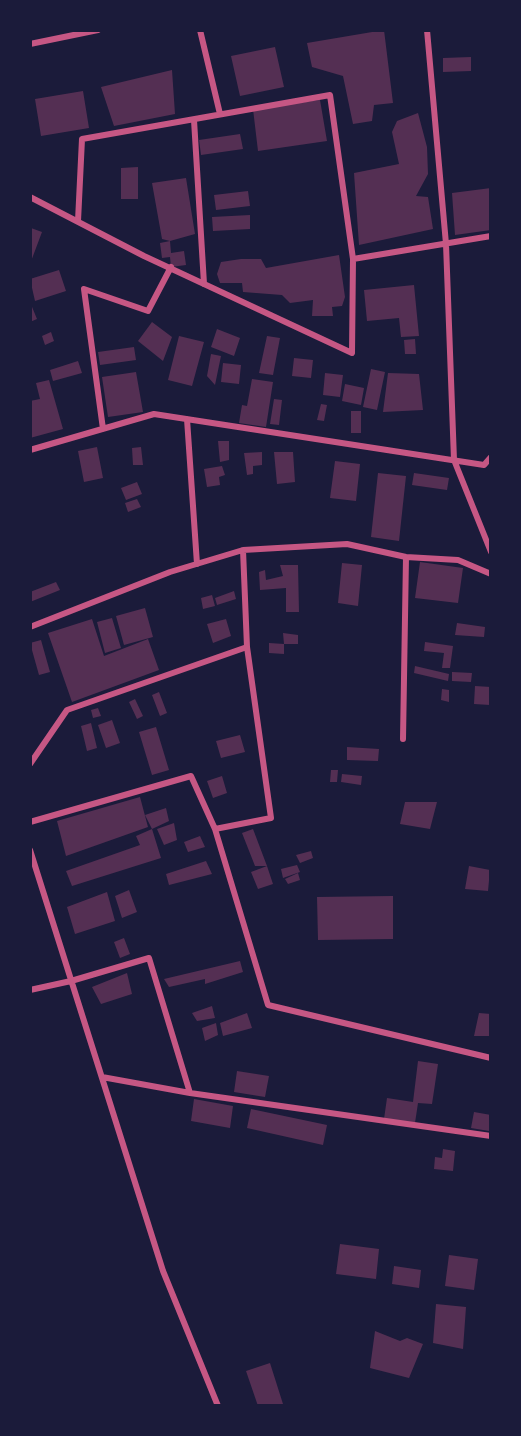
<!DOCTYPE html>
<style>
body{margin:0}
#map{position:relative;width:521px;height:1436px;overflow:hidden;background:#1b1b3a;font-family:Raleway,sans-serif}
canvas{display:block}
.frame{position:absolute;inset:0;border:32px solid #1b1b3a;pointer-events:none}
</style>
<div id="map">
<canvas width="521" height="1436"></canvas>
<div class="frame"></div>
</div>
<script>
const ctx = document.querySelector('canvas').getContext('2d');
ctx.lineJoin = 'round';
function fillPath(path, color) {
  ctx.fillStyle = color;
  ctx.fill(path, 'evenodd');
}
function trace(path, color, width, dash) {
  ctx.strokeStyle = color;
  ctx.lineWidth = width;
  ctx.lineCap = dash ? 'butt' : 'round';
  ctx.setLineDash(dash || []);
  ctx.stroke(path);
}
fillPath(new Path2D(`
 M384,30L393,103L374,105L372,121L353,124L343,76L312,67L307,43Z
 M275,47L284,87L240,96L231,56Z
 M471,57V71L443,72V58Z
 M172,70L175,114L114,126L101,87Z
 M83,91L89,128L41,136L35,99Z
 M320,100L327,141L258,151L253,109Z
 M418,113L427,147L428,174L416,196L428,197L433,229L359,245L354,173L399,164L392,132L397,121Z
 M240,134L243,149L201,155L199,140Z
 M138,167V199H121V168Z
 M186,178L195,234L170,241L162,239L152,183Z
 M491,188V230L455,235L452,193Z
 M248,191L250,206L216,210L214,195Z
 M250,215V229L213,231L212,217Z
 M31,228L42,232L30,264V230Z
 M170,241L171,253L184,251L186,265L171,267L170,257L162,258L160,243Z
 M339,255L345,297L342,306L332,307L333,316H312L313,300L290,303L282,295L243,292L242,283H220L217,274L221,262L241,259H261L266,268Z
 M59,270L66,291L35,301L30,279Z
 M414,285L419,336L401,337L399,318L367,321L364,290Z
 M30,302L37,319L30,322Z
 M152,322L172,337L163,361L138,341Z
 M217,329L240,338L234,356L211,347Z
 M51,332L54,341L45,345L42,336Z
 M179,336L204,342L192,386L168,380Z
 M267,336L280,338L273,375L259,373Z
 M415,339L416,354H405L404,340Z
 M134,347L136,360L100,365L98,352Z
 M211,354L221,356L215,385L207,376Z
 M294,358L313,360L311,378L292,376Z
 M78,361L82,373L53,381L50,370Z
 M223,363L241,365L239,384L221,382Z
 M371,369L385,372L377,410L363,407Z
 M136,372L143,412L108,417L102,377Z
 M325,373L343,375L340,397L323,395Z
 M388,373L419,374L423,410L383,412Z
 M252,379L273,382L266,427L239,423L242,405L247,406Z
 M49,380L63,429L30,438V401L40,399L36,383Z
 M345,384L364,388L361,405L342,401Z
 M274,399L282,400L279,425L270,424Z
 M321,404L327,405L324,421L317,420Z
 M351,411H361V433H351Z
 M218,441H229V460L220,462Z
 M97,447L103,478L84,482L78,451Z
 M141,447L143,465H133L132,448Z
 M262,452V465L253,466V474L247,475L244,453Z
 M274,452H293L295,482L277,484Z
 M335,461L360,464L356,501L330,498Z
 M222,466L225,475L219,477L220,485L207,487L204,469Z
 M378,473L406,476L399,541L371,537Z
 M414,473L449,478L447,490L412,485Z
 M137,482L142,494L126,500L121,488Z
 M137,499L141,507L128,512L125,503Z
 M420,562L463,568L458,603L415,598Z
 M342,563L362,565L358,606L338,603Z
 M280,565H298L299,612H286V588L260,590L259,572L265,570L266,580L283,576Z
 M56,582L60,590L30,602V592Z
 M234,591L236,599L217,605L215,598Z
 M212,595L215,606L203,609L201,598Z
 M145,608L153,637L124,645L116,616Z
 M112,618L121,648L105,653L97,622Z
 M92,619L104,656L148,639L159,670L72,702L48,633Z
 M226,619L231,636L213,643L207,624Z
 M457,623L485,627L484,637L455,635Z
 M283,633L298,635V644H284Z
 M41,640L50,672L39,675L30,643Z
 M425,642L453,646L450,668H442L444,653L424,651Z
 M269,643L284,644V654L269,653Z
 M415,666L449,674L448,681L414,673Z
 M452,672L472,673L471,682L452,681Z
 M475,686L491,687L490,705L474,704Z
 M442,689L449,690V702L441,700Z
 M159,692L167,713L160,716L152,695Z
 M135,699L143,716L137,719L129,702Z
 M98,708L101,716L93,718L91,710Z
 M112,720L120,743L106,748L98,725Z
 M91,723L97,748L87,751L81,726Z
 M156,727L169,770L152,775L139,732Z
 M240,735L245,752L221,758L216,741Z
 M347,747L379,749L378,761L347,760Z
 M331,770H338L337,782H330Z
 M342,774L362,776L361,785L341,782Z
 M222,776L227,793L213,798L207,781Z
 M140,797L148,827L66,856L57,821Z
 M405,802H437L430,829L400,824Z
 M166,808L169,821L152,829L145,815Z
 M174,823L177,840L164,845L157,829Z
 M152,829L161,858L72,886L66,871L140,845L136,836Z
 M253,829L267,866H255L242,833Z
 M200,836L205,847L188,852L184,842Z
 M311,851L313,858L300,863L296,855Z
 M206,861L212,874L169,885L166,874Z
 M297,865L300,872L283,878L281,869Z
 M267,866L273,884L258,889L251,872Z
 M469,866L490,870L488,891L465,889Z
 M298,873L300,880L288,884L285,879Z
 M129,890L137,912L122,918L115,896Z
 M107,892L115,921L75,934L67,907Z
 M393,896V939L318,940L317,897Z
 M124,938L130,954L120,958L114,942Z
 M240,961L243,972L205,984V979L169,987L164,979Z
 M127,973L132,994L101,1004L92,987Z
 M212,1006L215,1018L197,1021L192,1013Z
 M247,1013L252,1028L223,1036L220,1023Z
 M479,1013L491,1014V1036H474Z
 M216,1023L218,1035L205,1041L202,1028Z
 M418,1061L438,1064L432,1104L418,1103L415,1123L384,1119L387,1098L413,1102Z
 M237,1071L269,1076L265,1097L234,1092Z
 M194,1099L233,1106L230,1128L191,1121Z
 M251,1109L327,1125L323,1145L247,1128Z
 M474,1112L491,1115L489,1131L471,1128Z
 M443,1149L455,1151L453,1171L434,1169L435,1157L442,1158Z
 M340,1244L379,1249L376,1279L336,1274Z
 M449,1255L478,1259L474,1290L445,1286Z
 M394,1266L421,1270L419,1288L392,1284Z
 M436,1304L466,1307L463,1349L433,1343Z
 M375,1331L400,1341L407,1338L423,1344L409,1378L370,1368Z
 M270,1363L283,1404L258,1406L246,1371Z`), '#542f53');
trace(new Path2D(`
 M200,30L220,114
 M427,30L446,244L454,460L491,552
 M30,44L98,30
 M194,120L204,284
 M30,197L144,256L352,353L353,259L491,236
 M78,221L82,139L330,95L353,259
 M187,419L197,564
 M103,429L84,289L148,311L171,267
 M30,450L154,414L484,465L491,457
 M30,627L170,572L243,550L347,544L406,557L458,560L491,574
 M403,739L406,557
 M30,764L67,710L247,647L243,550
 M30,822L191,776L215,829L268,1005L491,1058
 M215,829L271,818L247,647
 M30,850L163,1271L218,1406
 M30,990L71,981L149,958L190,1093
 M102,1077L190,1093L491,1136`), '#c65784', 6);
</script>
